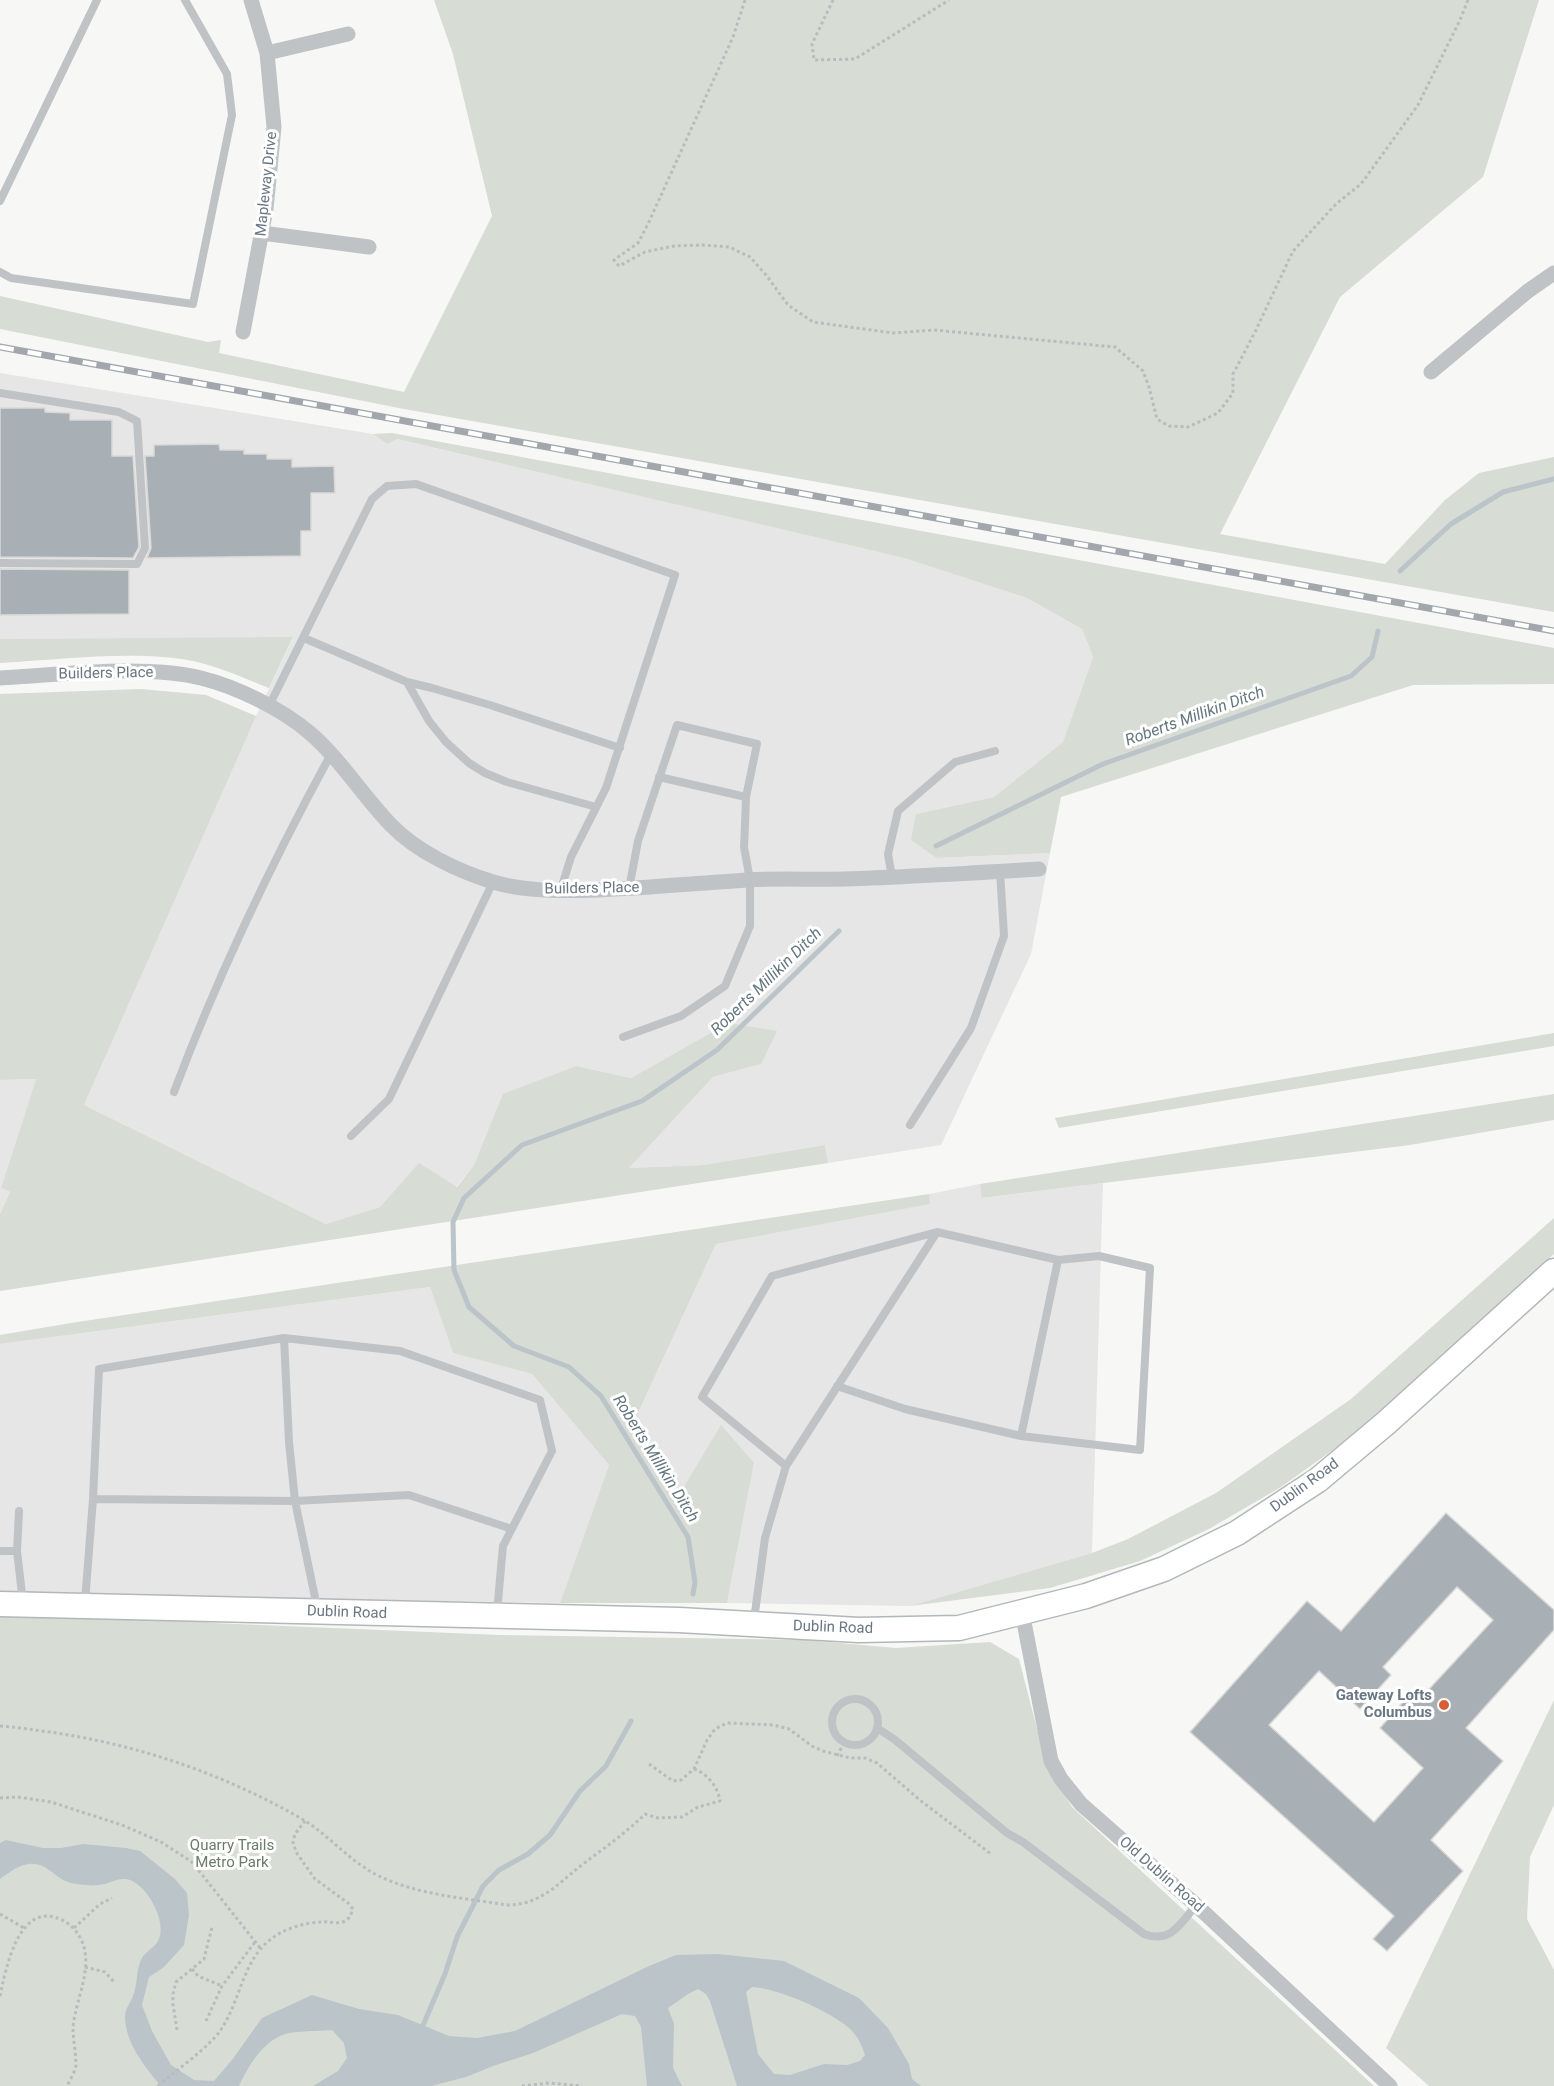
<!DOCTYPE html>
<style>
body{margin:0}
canvas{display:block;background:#f7f7f5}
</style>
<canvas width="1554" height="2086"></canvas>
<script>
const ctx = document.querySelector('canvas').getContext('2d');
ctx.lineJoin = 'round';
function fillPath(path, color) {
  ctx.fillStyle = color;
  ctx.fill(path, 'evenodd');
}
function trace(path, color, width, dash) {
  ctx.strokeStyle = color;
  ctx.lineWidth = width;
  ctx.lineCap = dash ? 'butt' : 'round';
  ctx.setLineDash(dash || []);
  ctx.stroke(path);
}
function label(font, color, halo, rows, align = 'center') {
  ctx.font = font + ' Roboto,sans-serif';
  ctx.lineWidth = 6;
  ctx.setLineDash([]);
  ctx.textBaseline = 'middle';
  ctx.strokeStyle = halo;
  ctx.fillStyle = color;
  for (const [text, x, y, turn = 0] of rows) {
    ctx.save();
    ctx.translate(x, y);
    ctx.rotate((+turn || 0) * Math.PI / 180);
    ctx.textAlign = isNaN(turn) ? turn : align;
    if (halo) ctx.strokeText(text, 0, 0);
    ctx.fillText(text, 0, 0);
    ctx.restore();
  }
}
fillPath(new Path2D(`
 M0,373L373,434L387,444L396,439L619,491L904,558L1027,598L1082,629L1093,657L1063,742L994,797L916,814L937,858L1050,853L1031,954L941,1145L828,1163L825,1145L703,1165L629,1168L713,1077L761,1064L728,1023L631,1078L576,1066L504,1094L474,1165L456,1187L419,1164L380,1207L326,1224L84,1105L248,733L293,638L0,639Z
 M36,1079L1,1188L10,1192L0,1214V1080Z
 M1103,1183L1092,1553L910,1606L727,1603L754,1463L682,1491L632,1426L716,1244L929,1204V1194L980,1184L983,1198Z
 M430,1287L453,1353L532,1374L609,1465L560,1603L0,1593V1344Z`), '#e5e6e5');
fillPath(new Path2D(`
 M434,0H1539L1483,177L1340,297L1220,534L1385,564L1445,500L1479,473L1554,457V612L404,409L0,329V296L208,342L221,340L219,353L404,392L492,216L453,54Z
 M392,433L1554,648V684L1413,685L1061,797L1050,853L937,858L911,840L916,814L994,797L1063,742L1093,657L1082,629L1027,598L904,558L397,439L387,444L373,434Z
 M293,637L269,688C239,676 207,661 174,658C116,652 57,660 0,663V639Z
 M141,689L206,695L256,716L84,1105L326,1224L380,1207L419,1163L457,1187L474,1165L503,1094L576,1066L631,1078L728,1023L777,1031L761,1064L713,1077L629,1168L703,1165L825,1145L828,1163L0,1291V1214L10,1192L1,1188L36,1079L0,1080V694Z
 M1554,1033V1046L1059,1128L1055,1118Z
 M1554,1094V1120L1410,1145L982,1198L980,1184Z
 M929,1194L930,1204L716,1244L632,1426L682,1490L721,1425L754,1463L727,1603H560L609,1465L532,1374L453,1353L430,1287L0,1344V1335L71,1323Z
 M1554,1218V1254L1351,1437L1281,1487L1209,1529L1140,1561L1050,1588L910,1606L1092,1553L1128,1539L1216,1493L1351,1399Z
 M85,1607L213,1623L499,1635L806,1640L896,1648L990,1642L1019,1659L1046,1764L1072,1807L1374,2086H0V1611Z
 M1554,1700V1805L1530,1857L1527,1919L1554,1970V2086H1429L1386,2048Z`), '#d7dcd4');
fillPath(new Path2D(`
 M6,1840L43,1848H61L83,1844L126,1848L140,1851L175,1879L187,1893L189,1915L184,1945L164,1967L149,1977L142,2005L152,2031L171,2065L194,2080L214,2081L232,2060L262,2018L312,1995L359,2009L398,2015L449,2036L477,2038L515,2031L649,1966L676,1955L718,1954L784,1961L859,1998L888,2028L909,2064L912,2079L921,2086H737L710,2001L706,1994L698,1989L688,1994L668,2008L674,2024L673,2068L682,2086H647L641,2027L635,2016L622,2014L533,2053L493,2066L466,2077L431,2086H313L338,2071L347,2058L344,2043L332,2030C321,2031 294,2031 285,2034C262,2042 249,2065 239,2086H161C145,2067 126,2044 125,2018C125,2007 131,2003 134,1993C138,1981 136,1969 142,1958C146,1951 154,1948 158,1941C168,1924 148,1886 130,1880C117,1876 111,1884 99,1885C92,1886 84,1885 77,1884C55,1883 48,1858 24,1865C16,1867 7,1874 0,1879V1843ZM752,1987C777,1988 830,2011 849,2028C857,2035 862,2045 865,2055L860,2061L847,2065L824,2064L790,2075L774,2074L758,2054L746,1992Z`), '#bac4c9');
trace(new Path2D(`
 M1400,571L1451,524L1503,492L1554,479
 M936,846L1103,764L1351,676L1372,657L1378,631
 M693,1594L695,1582L688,1537L601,1396L569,1367L514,1346L469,1307L454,1270L453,1222L464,1198L522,1145L642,1101L717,1050L839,931
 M421,2030L445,1974L457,1937L483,1886L499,1870L528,1854L550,1835L580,1791L606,1766L631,1721`), '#bac4c9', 5);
const building = new Path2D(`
 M0,408H45V412L70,413V420H112V456H133L139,547L133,558L0,557Z
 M219,444L220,450H244V454H267V459H292V467L334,466L335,493H311V531H301V556L147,558L151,548L145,456H154V445Z
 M0,569L129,570V614L0,615Z
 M1446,1513L1554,1610V1630L1466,1728L1503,1761L1431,1840L1463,1871L1387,1951L1373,1939L1394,1916L1190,1732L1307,1601L1341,1631ZM1457,1587L1493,1620L1419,1700L1411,1693L1380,1728L1423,1768L1374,1822L1269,1725L1319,1671L1360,1709L1391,1675L1383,1667Z`);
fillPath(building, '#a9b0b5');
trace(building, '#d9d9d7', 1.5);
const primary = new Path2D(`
 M0,1604L679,1620L859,1630L959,1628L1086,1596L1164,1569L1237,1533L1318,1480L1386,1423L1554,1271`);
trace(primary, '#b2b7ba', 27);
trace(new Path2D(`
 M745,0L733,37L648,224L638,243L614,260L619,266L645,252L674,246L703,245L729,247L750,257L766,275L788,305L813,322L893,333L934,330L1115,347L1143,371L1149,387L1157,419L1169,426L1188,427L1218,413L1233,393V374L1255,332L1293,251L1336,204L1361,184L1418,105L1460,20L1468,0
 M833,0L812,44L814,60L855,59L949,0
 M0,1726C17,1727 33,1730 50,1732C139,1745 224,1774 302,1819C329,1835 350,1862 379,1876C418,1895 465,1898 507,1905C543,1905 561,1880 587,1861C607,1846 627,1832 645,1814L658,1818L682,1817L698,1807L720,1801C718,1787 707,1773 694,1769
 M837,1756L844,1743
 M649,1764L673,1781L681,1780L694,1769L707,1740L715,1729L727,1723L774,1725L789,1729L812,1746L823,1751L850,1758H865L877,1763L921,1801L991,1854
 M0,1798L18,1797L51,1802L122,1825L161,1842L192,1862L261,1949
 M0,1914L24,1928
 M74,1928L100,1904L112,1898
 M85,1967L105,1972L114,1982
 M192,1969L198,1976L222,1986
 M0,1996C6,1968 19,1899 62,1920C72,1924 81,1936 84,1947C91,1973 75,2002 73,2028C73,2040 76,2053 76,2065C75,2072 70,2080 67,2086
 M206,2021L222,1986L255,1942
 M177,2030L173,2004V1994L176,1982L204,1959L212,1927
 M158,2086C174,2072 208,2048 220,2031C240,2003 242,1961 271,1939C283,1929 306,1922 323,1922C330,1921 338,1925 345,1921C350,1918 351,1914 353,1909L348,1903L315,1879L296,1852L293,1842L295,1834L305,1821
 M522,2086L549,2083L582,2086`), '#b9bcbe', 3, [3, 3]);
trace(new Path2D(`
 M0,201L97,0
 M0,272L11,278L193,304L232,115L227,74L185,0
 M0,393L119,412L137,421L145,548L137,564L0,563
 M304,638L407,682L429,721L446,742L469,763L485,773L507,782L596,807
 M407,682L432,688L490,705L620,748
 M269,706L372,499L387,486L416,484L675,575L606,788L571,857L560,892
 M659,777L746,797
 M892,877L888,854L898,811L955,762L995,751
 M623,1037L681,1016L725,986L750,926V880L744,847L745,825L746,797L757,744L677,725L638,841L629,889
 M174,1092C218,975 271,864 331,754
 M910,1125L971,1028L1004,936L1000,871
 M351,1136L389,1099L493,882
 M284,1338L289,1442L295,1501L317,1607
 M1021,1436L1058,1260
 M786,1466L702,1397L772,1276L937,1232
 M93,1499L295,1501L409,1495L512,1529
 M19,1511L17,1551L23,1603
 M0,1551H17
 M85,1602L93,1499L99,1369L284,1338L400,1351L540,1400L552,1451L503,1546L497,1612
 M754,1620L765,1538L786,1466L937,1232L1058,1260L1099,1256L1150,1268L1140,1450L1021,1436L905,1409L837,1386
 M832 1722a23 23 0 1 1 46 0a23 23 0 1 1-46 0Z
 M877,1728L894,1739L1007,1833L1023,1842L1144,1934C1171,1944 1181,1923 1196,1905`), '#bfc3c6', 8);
trace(new Path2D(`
 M267,53L348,34
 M262,233L369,247
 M243,332L266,209L274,127L267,53L251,0
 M1431,372L1528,291L1554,273
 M0,678C60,675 143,664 201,678C237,687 282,709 310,733C341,760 363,796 391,825C417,852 458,871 493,882C527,892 563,891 598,890C648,888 698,883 749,880C780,878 812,880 844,879C909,877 974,873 1039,869
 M1022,1612L1051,1761L1061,1779L1081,1804L1196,1905L1390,2086`), '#bfc3c6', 15);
trace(primary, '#fff', 24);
const rail = new Path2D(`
 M0,347L1554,631`);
trace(rail, '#a1a7ac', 7);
trace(rail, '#fff', 4.5, [14]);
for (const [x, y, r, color] of [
 [1444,1705,6,"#d65f36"]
]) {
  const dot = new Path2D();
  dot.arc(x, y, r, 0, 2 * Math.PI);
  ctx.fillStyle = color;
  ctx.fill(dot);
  trace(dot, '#fff', 2);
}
label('15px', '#697783', '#fff', [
 ["Mapleway Drive",267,184,-84],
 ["Builders Place",106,674,-1],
 ["Builders Place",592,889,-1],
 ["Dublin Road",1305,1486,-36],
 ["Dublin Road",347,1613,2],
 ["Dublin Road",833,1628,2],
 ["Old Dublin Road",1161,1875,41]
]);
label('bold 15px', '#697783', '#fff', [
 ["Gateway Lofts",1432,1696],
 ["Columbus",1432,1713]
], 'right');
label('15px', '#6a7b67', '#fff', [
 ["Quarry Trails",232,1846],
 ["Metro Park",232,1863]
]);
label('italic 16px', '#64777f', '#fff', [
 ["Roberts Millikin Ditch",1195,717,-20],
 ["Roberts Millikin Ditch",767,982,-44],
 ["Roberts Millikin Ditch",655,1459,58]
]);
</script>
